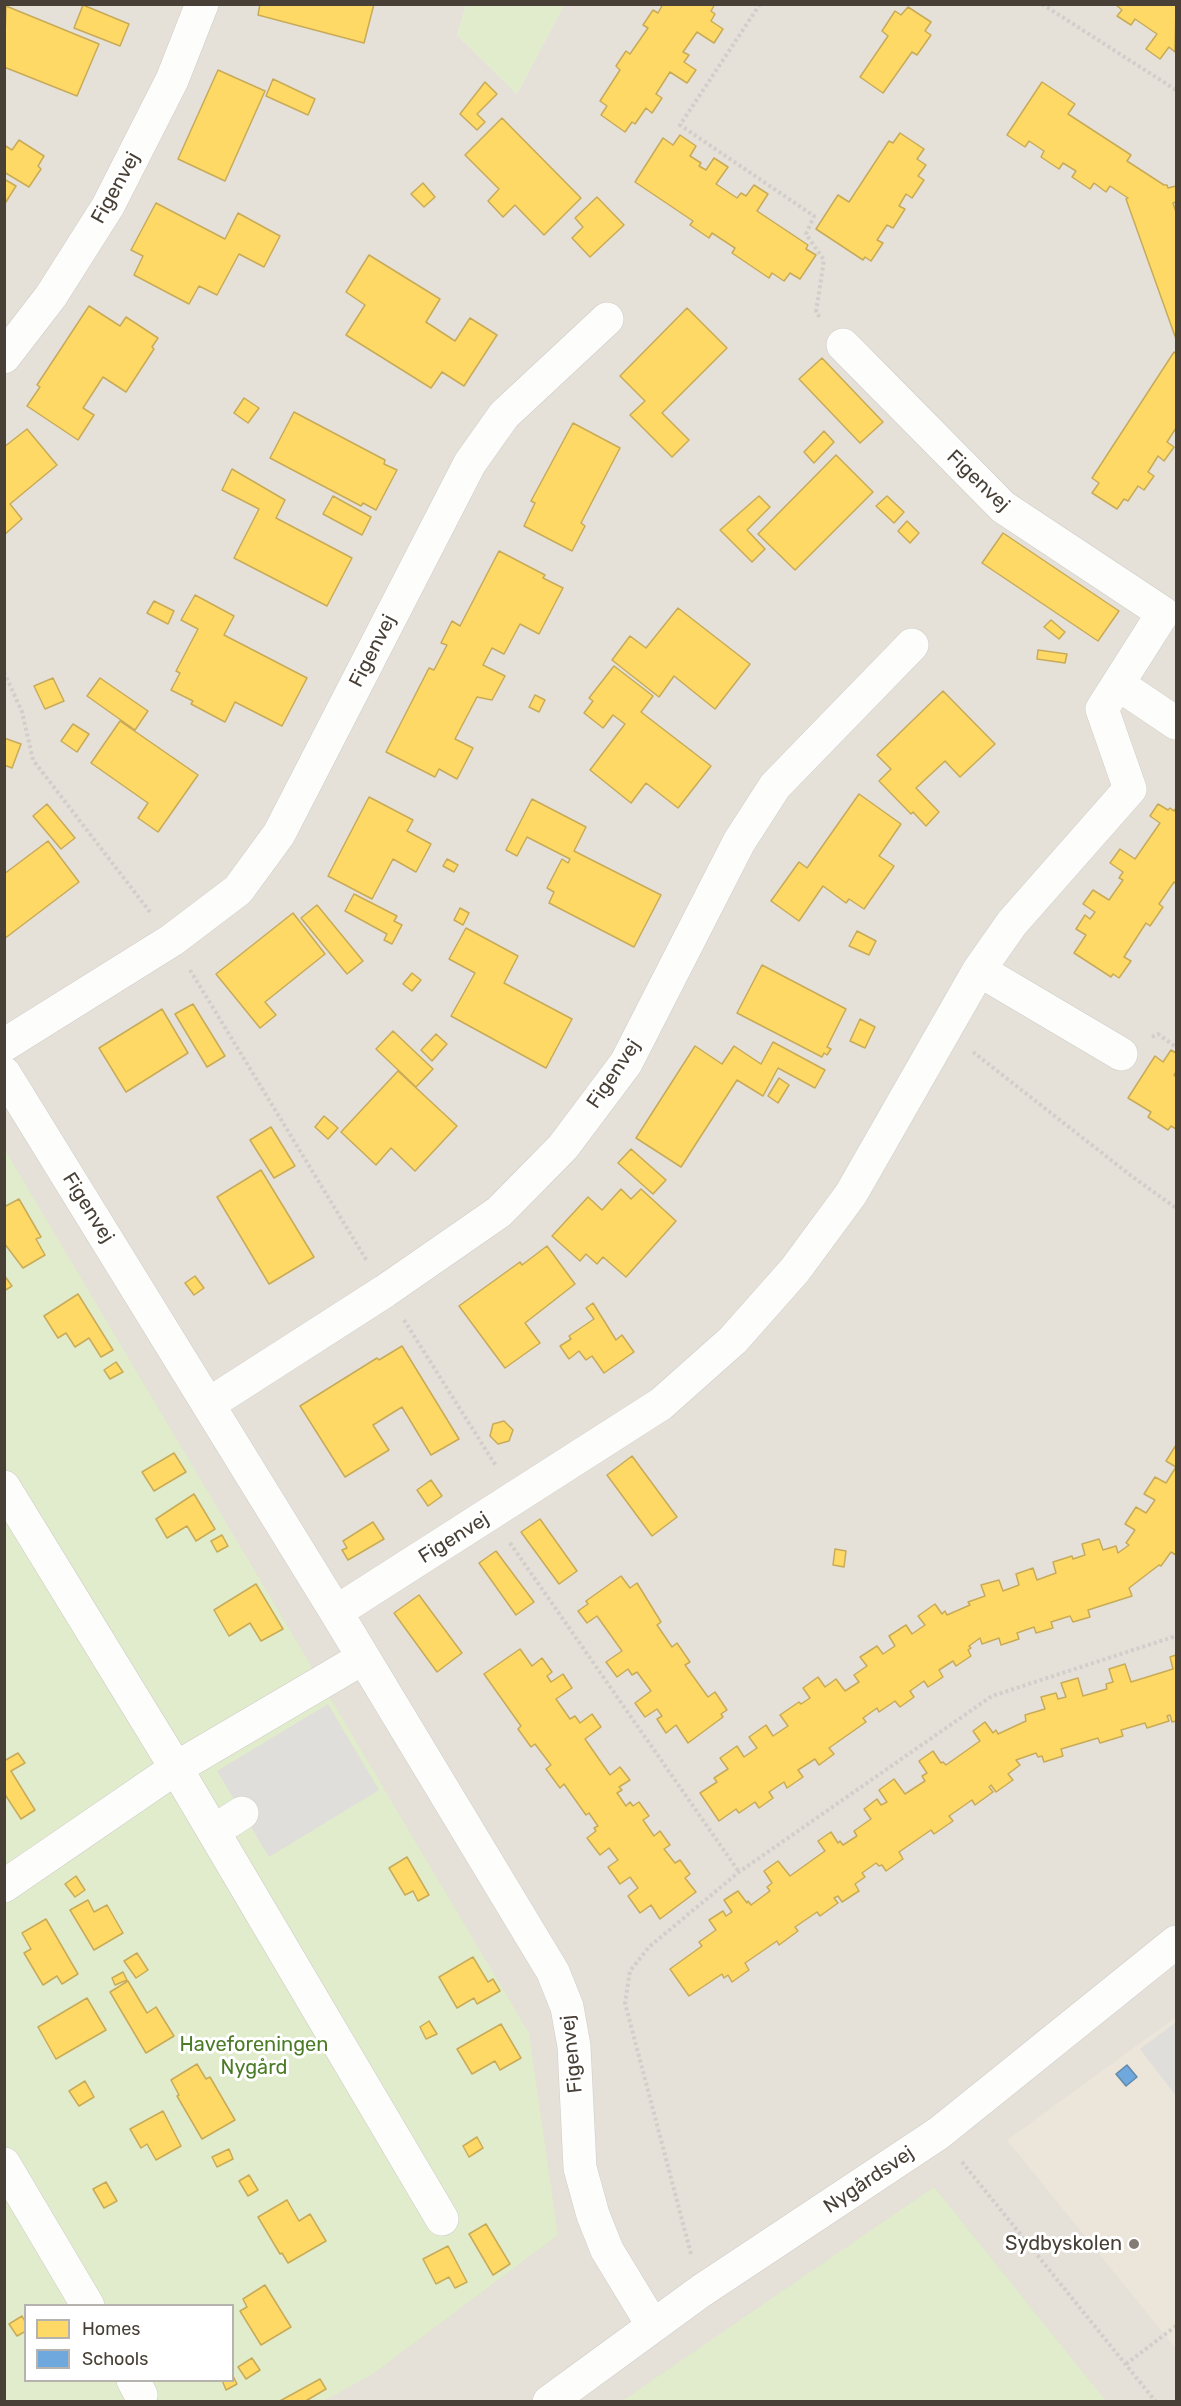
<!DOCTYPE html>
<meta charset="utf-8">
<style>
body{margin:0}
#map{position:relative;width:1181px;height:2406px;overflow:hidden;background:#f1efeb;font-family:Rubik,sans-serif}
canvas{display:block}
.frame{position:absolute;inset:0;border:6px solid #484036;pointer-events:none}
.legend{position:absolute;left:24px;top:2304px;width:210px;height:78px;box-sizing:border-box;background:#fff;border:2px solid #b6b3af;margin:0;padding:8px 10px;list-style:none;font-size:18px;color:#484036}
.legend li{display:flex;align-items:center;gap:12px;height:30px}
.legend b{width:30px;border:2px solid #b6b3af}
</style>
<div id="map">
<canvas width="1181" height="2406"></canvas>
<div class="frame"></div>
<ul class="legend">
<li><b style="height:16px;background:#ffd966"></b>Homes</li>
<li><b style="height:16px;background:#6fa8dc"></b>Schools</li>
</ul>
</div>
<script>
const ctx = document.querySelector('canvas').getContext('2d');
ctx.lineJoin = 'round';
function fillPath(path, color) {
  ctx.fillStyle = color;
  ctx.fill(path, 'evenodd');
}
function trace(path, color, width, dash) {
  ctx.strokeStyle = color;
  ctx.lineWidth = width;
  ctx.lineCap = dash ? 'butt' : 'round';
  ctx.setLineDash(dash || []);
  ctx.stroke(path);
}
function label(font, color, halo, rows, align = 'center') {
  ctx.font = font + ' Rubik,sans-serif';
  ctx.lineWidth = 6;
  ctx.setLineDash([]);
  ctx.textBaseline = 'middle';
  ctx.strokeStyle = halo;
  ctx.fillStyle = color;
  for (const [text, x, y, turn = 0] of rows) {
    ctx.save();
    ctx.translate(x, y);
    ctx.rotate((+turn || 0) * Math.PI / 180);
    ctx.textAlign = isNaN(turn) ? turn : align;
    if (halo) ctx.strokeText(text, 0, 0);
    ctx.fillText(text, 0, 0);
    ctx.restore();
  }
}
fillPath(new Path2D(`
 M5,5H466L457,35L517,94L564,5H1176V2401L5,2402ZM26,2306H232V2380H26Z`), '#e5e0d8');
fillPath(new Path2D(`
 M1176,2017V2349L1007,2140Z`), '#ece6da');
fillPath(new Path2D(`
 M466,5H564L517,94L457,35Z
 M4,1148L529,2033L558,2235L373,2374L324,2401H5ZM26,2306H232V2380H26Z
 M934,2187L1106,2401H622Z`), '#e0eccb');
fillPath(new Path2D(`
 M328,1704L379,1790L269,1857L217,1771Z
 M1176,2022V2096L1140,2049Z`), '#e0deda');
const homes = new Path2D(`
 M260,4H374L364,43L258,15Z
 M663,4H715L711,11L715,14L711,21L723,29L714,43L697,32L683,52L689,55L684,62L696,70L687,83L670,72L656,94L662,98L652,113L646,108L635,124L632,122L625,132L601,115L607,106L600,101L620,70L616,66L626,51L630,54L648,28L643,25L653,10L658,13Z
 M1115,4H1176L1175,52L1169,47L1160,59L1146,49L1157,34L1135,19L1131,25L1117,16L1122,10Z
 M83,5L129,24L120,46L74,28Z
 M6,6L99,44L77,96L4,67Z
 M908,7L931,22L925,31L931,35L917,55L912,52L883,93L860,77L888,36L882,31L895,11L901,15Z
 M218,70L265,91L225,181L178,159Z
 M273,79L315,99L308,115L266,96Z
 M485,82L497,94L477,114L485,122L477,130L460,114Z
 M1042,82L1075,104L1068,114L1131,155L1127,161L1164,185H1167L1168,188L1176,186V202L1173,203L1176,212V339L1126,199L1128,198L1110,186L1106,192L1094,183L1090,189L1072,177L1076,171L1063,163L1059,169L1041,157L1044,151L1029,141L1025,147L1007,135Z
 M502,118L581,198L544,235L515,205L503,217L488,201L499,189L465,155Z
 M900,133L924,149L917,159L926,165L918,176L924,180L912,198L906,194L899,206L905,209L893,228L887,225L877,240L883,243L871,261L865,257L863,260L816,229L838,195L849,202L889,141L893,143Z
 M680,135L696,146L690,156L701,163L699,166L706,170L714,158L728,167L716,184L737,198L741,193L746,196L754,185L768,194L757,211L808,245L806,249L816,255L800,279L790,273L784,281L772,273L769,278L732,253L735,248L712,233L709,238L690,225L693,221L635,182L663,138L673,145Z
 M19,140L44,156L38,166L41,169L29,187L4,172V145L12,150Z
 M4,179L16,186L4,205Z
 M423,183L435,197L424,207L411,194Z
 M597,197L624,225L590,257L572,238L583,227L575,218Z
 M156,203L225,239L238,213L280,236L264,267L239,254L217,295L199,286L189,304L134,275L143,256L131,250Z
 M369,255L440,299L426,322L455,341L470,318L497,335L464,386L442,372L431,388L346,335L365,305L346,292Z
 M89,306L120,326L126,317L158,338L152,347L154,349L126,392L103,377L83,408L94,415L78,440L27,406L40,387L37,385Z
 M687,308L727,348L662,413L689,440L672,457L630,415L645,401L620,376Z
 M1174,352L1176,354V428L1167,442L1174,447L1164,461L1158,456L1148,472L1154,476L1144,490L1138,486L1128,501L1124,499L1117,509L1092,493L1099,483L1092,478Z
 M822,358L883,422L860,443L799,379Z
 M244,398L259,408L248,423L234,413Z
 M294,412L385,460L384,464L397,470L376,510L363,503L361,506L270,458Z
 M573,423L620,448L581,523L585,526L572,551L524,526L535,503L531,501Z
 M27,429L57,465L10,504L22,519L4,535V447Z
 M824,431L834,442L814,463L804,452Z
 M836,455L873,492L795,570L758,534Z
 M232,469L285,500L276,518L352,558L327,606L234,558L259,509L222,490Z
 M333,496L371,517L362,535L323,514Z
 M759,496L770,507L747,530L765,549L752,562L720,530Z
 M887,496L904,512L894,523L876,506Z
 M907,521L919,533L910,543L898,531Z
 M1003,533L1119,611L1098,641L982,563Z
 M499,551L545,575L543,578L563,588L539,634L520,624L504,654L492,648L483,665L505,676L492,700L477,697L455,739L473,748L457,779L439,769L435,777L386,752L429,668L434,670L447,645L441,643L452,621L460,626Z
 M195,595L234,616L224,635L307,678L282,726L235,702L225,722L191,704L193,701L171,690L180,673L176,671L198,629L181,620Z
 M154,601L174,611L168,624L147,613Z
 M678,608L750,664L715,709L674,676L659,697L612,660L630,636L646,648Z
 M1051,620L1065,632L1059,639L1044,627Z
 M1038,650L1067,654L1065,663L1037,659Z
 M614,666L653,696L641,712L711,766L678,808L646,783L631,803L590,770L625,724L613,715L603,728L584,713L593,701L589,698Z
 M53,678L64,701L45,709L34,686Z
 M100,678L148,711L135,730L87,696Z
 M943,691L995,744L960,777L945,761L916,788L939,812L926,826L913,812L911,814L879,781L891,769L877,755Z
 M535,695L545,700L539,712L529,707Z
 M120,721L198,775L158,832L138,818L148,803L91,763Z
 M73,724L89,734L77,752L61,741Z
 M4,738L21,744L12,768L4,765Z
 M859,794L901,824L879,856L894,866L864,909L849,899L846,903L823,886L799,921L771,901L799,862L807,868Z
 M369,797L413,820L407,831L431,844L416,872L393,859L372,899L328,876Z
 M532,799L586,827L574,851L661,895L634,947L549,903L554,892L547,888L562,859L568,863L570,859L527,837L517,856L506,850Z
 M47,804L75,838L61,849L33,816Z
 M1158,804L1168,810L1170,808L1174,811L1176,808V883L1174,882L1159,904L1163,907L1150,926L1146,923L1124,957L1131,961L1119,978L1113,974L1111,977L1074,953L1086,935L1076,929L1085,915L1090,919L1095,912L1083,904L1093,890L1109,900L1123,880L1119,878L1123,872L1110,863L1120,849L1135,859L1160,823L1150,816Z
 M48,841L79,882L4,939V874Z
 M447,859L458,865L454,872L443,866Z
 M354,894L397,916L394,921L402,925L392,944L384,940L387,934L345,911Z
 M317,905L363,961L347,974L301,918Z
 M460,908L469,913L463,925L454,920Z
 M293,913L325,954L265,1002L276,1015L260,1028L216,974Z
 M466,928L518,956L504,983L572,1019L546,1068L451,1016L475,973L449,959Z
 M857,931L876,941L869,955L849,946Z
 M762,965L846,1009L827,1047L831,1049L827,1055L824,1053L822,1057L737,1013Z
 M412,973L421,980L412,991L403,984Z
 M193,1004L225,1056L207,1067L175,1014Z
 M162,1009L188,1053L126,1092L99,1048Z
 M860,1019L875,1027L865,1048L850,1041Z
 M393,1031L433,1069L416,1087L376,1049Z
 M436,1034L447,1044L432,1061L421,1050Z
 M773,1042L825,1070L815,1088L778,1068L763,1096L737,1080L681,1167L636,1138L695,1046L722,1064L734,1046L761,1064Z
 M1171,1050L1176,1053V1072L1174,1075L1176,1077V1129L1171,1126L1168,1130L1148,1117L1151,1112L1128,1098L1155,1056L1163,1062Z
 M398,1071L457,1126L415,1171L391,1148L376,1165L341,1132Z
 M779,1078L789,1085L778,1103L768,1096Z
 M324,1116L338,1128L328,1139L315,1127Z
 M271,1127L295,1166L274,1178L250,1140Z
 M631,1149L666,1180L653,1194L618,1163Z
 M261,1170L314,1257L269,1284L217,1197Z
 M621,1189L631,1199L641,1189L676,1221L626,1277L603,1257L597,1264L586,1254L580,1261L552,1236L588,1197L602,1210Z
 M19,1199L41,1237L36,1239L45,1255L23,1268L4,1243V1207Z
 M547,1246L575,1284L525,1323L540,1343L505,1368L459,1306L520,1262L522,1265Z
 M4,1275L12,1286L4,1291Z
 M195,1276L204,1288L194,1295L185,1283Z
 M78,1294L113,1350L101,1357L89,1338L75,1347L66,1333L58,1338L44,1316Z
 M593,1303L616,1340L622,1335L634,1352L604,1373L592,1356L586,1360L579,1351L569,1359L560,1346L571,1339L569,1336L594,1319L586,1308Z
 M402,1346L459,1439L431,1455L402,1407L373,1425L389,1450L345,1477L300,1406L377,1358L379,1360Z
 M116,1362L123,1372L110,1379L104,1370Z
 M504,1421L513,1430L509,1441L498,1444L490,1436L493,1424Z
 M1176,1445V1555L1171,1552L1161,1566L1159,1565L1129,1588L1132,1596L1088,1610L1090,1617L1073,1622L1070,1616L1051,1622L1053,1628L1036,1633L1034,1627L1017,1633L1019,1639L1001,1645L999,1638L982,1644L980,1638L969,1646L971,1648L968,1650L971,1656L956,1666L953,1661L939,1670L943,1677L928,1687L924,1681L910,1691L914,1697L900,1707L895,1701L879,1712L877,1708L863,1718L866,1722L829,1748L834,1754L819,1765L815,1759L798,1770L803,1777L787,1788L784,1782L769,1792L773,1798L759,1808L755,1802L739,1813L736,1809L719,1821L700,1793L717,1782L714,1778L728,1769L720,1758L737,1746L744,1757L757,1748L749,1737L766,1725L773,1736L788,1726L780,1715L799,1702L801,1704L810,1698L803,1688L818,1677L825,1687L836,1679L845,1691L859,1682L854,1675L867,1666L860,1657L877,1646L883,1654L895,1646L889,1636L906,1625L912,1634L925,1625L918,1616L935,1604L942,1614L945,1611L947,1615L970,1605L968,1602L985,1596L981,1585L999,1580L1003,1591L1019,1585L1016,1574L1033,1568L1037,1580L1056,1573L1053,1562L1072,1556L1073,1559L1085,1555L1082,1544L1099,1539L1103,1550L1116,1546L1118,1553L1129,1545L1126,1543L1135,1530L1125,1524L1136,1507L1146,1513L1155,1500L1144,1494L1155,1477L1166,1483L1176,1467L1166,1461Z
 M174,1453L186,1472L154,1491L142,1472Z
 M632,1456L677,1517L652,1536L607,1475Z
 M431,1480L442,1496L428,1506L417,1490Z
 M194,1494L215,1529L196,1541L187,1526L167,1538L156,1519Z
 M540,1519L577,1571L559,1584L521,1532Z
 M373,1522L384,1539L348,1560L342,1550L347,1548L343,1541Z
 M222,1535L228,1546L217,1552L211,1541Z
 M835,1549L846,1551L844,1567L833,1565Z
 M496,1551L534,1602L516,1615L479,1563Z
 M621,1576L630,1588L637,1583L661,1622L657,1625L672,1647L677,1643L690,1662L685,1665L708,1697L715,1692L727,1710L721,1714L723,1717L688,1743L676,1725L666,1733L657,1719L662,1716L657,1709L645,1717L635,1703L651,1691L637,1672L632,1675L628,1669L617,1677L606,1662L622,1651L597,1616L587,1623L578,1611L588,1604L586,1601Z
 M256,1584L283,1629L261,1641L250,1623L229,1636L214,1610Z
 M419,1595L462,1653L437,1672L394,1613Z
 M520,1649L532,1666L542,1658L552,1672L547,1676L551,1682L563,1674L572,1688L556,1699L570,1719L575,1716L580,1723L592,1714L601,1727L585,1739L610,1775L620,1767L630,1780L619,1787L622,1790L617,1793L626,1806L630,1802L633,1806L639,1802L649,1816L643,1820L654,1836L660,1831L670,1845L664,1849L675,1863L680,1860L690,1874L685,1878L696,1892L660,1919L651,1905L640,1913L628,1896L638,1888L630,1877L620,1884L608,1867L618,1860L609,1848L600,1855L587,1838L596,1831L594,1828L598,1826L589,1813L586,1815L564,1784L560,1788L546,1769L551,1765L535,1744L531,1747L518,1729L521,1726L484,1674Z
 M1176,1655V1721L1172,1722L1170,1715L1167,1716L1169,1721L1147,1728L1145,1723L1121,1730L1123,1736L1100,1743L1098,1738L1061,1749L1063,1756L1044,1762L1042,1756L1038,1757L1036,1753L1016,1760L1020,1765L1008,1774L1013,1780L996,1792L991,1785L989,1787L993,1792L975,1805L972,1800L949,1816L953,1821L934,1834L931,1830L899,1852L903,1859L886,1871L882,1865L879,1866L876,1863L862,1873L865,1877L855,1884L859,1891L842,1902L838,1896L834,1898L838,1903L820,1916L817,1912L795,1927L798,1931L779,1945L777,1941L745,1963L749,1970L732,1982L728,1975L724,1978L722,1974L689,1996L670,1969L702,1946L699,1942L716,1930L709,1920L723,1911L726,1916L732,1912L724,1900L738,1891L747,1903L748,1901L751,1905L770,1891L767,1887L772,1883L764,1871L778,1861L790,1876L825,1851L818,1841L831,1832L838,1843L840,1841L843,1845L857,1836L854,1831L871,1819L864,1809L877,1799L881,1805L887,1802L879,1790L894,1779L905,1794L925,1781L922,1776L927,1773L919,1761L933,1751L941,1763L943,1762L946,1765L980,1741L973,1731L985,1722L993,1733L996,1730L998,1734L1026,1721L1025,1715L1045,1709L1041,1697L1056,1693L1058,1699L1066,1697L1061,1683L1078,1678L1083,1696L1107,1689L1106,1684L1113,1682L1109,1669L1125,1664L1131,1682L1173,1669L1170,1657Z
 M18,1753L25,1763L11,1771L35,1810L21,1819L4,1793V1761Z
 M407,1857L429,1895L418,1901L413,1891L405,1895L389,1868Z
 M76,1876L85,1890L75,1897L65,1884Z
 M88,1900L94,1912L107,1905L123,1933L94,1950L70,1910Z
 M46,1919L78,1974L62,1984L57,1976L43,1985L24,1953L31,1949L22,1933Z
 M137,1953L148,1970L136,1978L124,1961Z
 M473,1957L488,1982L493,1979L500,1991L477,2004L474,1998L457,2008L439,1977Z
 M123,1972L127,1980L115,1985L112,1978Z
 M128,1981L147,2013L156,2007L174,2036L146,2053L110,1992Z
 M87,1998L106,2030L56,2059L38,2027Z
 M429,2021L437,2034L426,2039L420,2027Z
 M501,2024L521,2058L500,2070L495,2061L472,2074L457,2049Z
 M197,2064L206,2079L210,2077L235,2120L202,2139L177,2096L179,2095L171,2080Z
 M85,2081L94,2097L79,2106L69,2091Z
 M163,2111L181,2146L156,2160L147,2144L141,2148L130,2129Z
 M477,2137L483,2148L469,2157L463,2146Z
 M229,2149L233,2159L217,2167L212,2157Z
 M249,2175L258,2190L248,2196L239,2181Z
 M106,2182L117,2201L104,2208L93,2189Z
 M287,2200L299,2221L310,2214L326,2241L288,2263L282,2253L280,2254L258,2217Z
 M486,2224L510,2264L493,2275L469,2234Z
 M448,2246L467,2282L455,2288L449,2277L436,2284L423,2259Z
 M265,2285L291,2327L261,2345L240,2311L247,2307L243,2299Z
 M22,2316L26,2323V2331L17,2336L9,2324Z
 M252,2358L260,2370L246,2379L238,2367Z
 M232,2374L237,2384L226,2390L222,2380H232Z
 M320,2379L326,2389L304,2402H278Z`);
fillPath(homes, '#ffd966');
trace(homes, '#c8ab58', 1.5);
const schools = new Path2D(`
 M1127,2065L1137,2077L1126,2086L1116,2074Z`);
fillPath(schools, '#6fa8dc');
trace(schools, '#6389aa', 1.5);
const minor = new Path2D(`
 M4,357L51,296L108,206L172,80L202,4
 M1118,684L1176,723
 M979,970L1121,1054
 M4,1045L172,940L238,890L279,834L470,463L504,415L607,319
 M4,1073L336,1612L553,1972L567,2007L574,2046L580,2168L593,2215L607,2250L653,2326
 M209,1404L385,1291L499,1212L563,1147L626,1063L739,842L775,786L912,645
 M4,1487L176,1768L442,2219
 M336,1612L661,1404L733,1340L795,1270L851,1194L979,970L1012,923L1130,789L1102,709L1163,613L1003,507L843,345
 M214,1831L242,1813
 M4,1886L176,1768L363,1658
 M4,2164L88,2306
 M133,2380L141,2395
 M549,2402L701,2291L939,2133L1176,1942`);
trace(minor, '#cfcdc8', 34);
trace(new Path2D(`
 M760,4L680,125L814,216L806,234L824,260L816,312L821,319
 M1042,4L1176,90
 M4,672L22,712L33,760L150,912
 M190,970L367,1261
 M1152,1037L1158,1034L1176,1047
 M973,1052L1134,1178L1176,1208
 M404,1320L496,1466
 M510,1543L739,1872
 M962,2162L1156,2402
 M691,2254L625,2003L630,1971L649,1947L739,1872L992,1696L1176,1636
 M1126,2364L1176,2326`), '#d2cecb', 4, [3, 3]);
trace(minor, '#fdfdfc', 33);
for (const [x, y, r, color] of [
 [1134,2244,6,"#837d75"]
]) {
  const dot = new Path2D();
  dot.arc(x, y, r, 0, 2 * Math.PI);
  ctx.fillStyle = color;
  ctx.fill(dot);
  trace(dot, '#fff', 2);
}
label('20px', '#484036', '#fff', [
 ["Figenvej",116,188,-61],
 ["Figenvej",978,481,44],
 ["Figenvej",373,651,-63],
 ["Figenvej",614,1074,-56],
 ["Figenvej",88,1208,58],
 ["Figenvej",454,1538,-32],
 ["Figenvej",572,2054,-96],
 ["Nygårdsvej",869,2180,-34]
]);
label('20px', '#4c7b28', '#fff', [
 ["Haveforeningen",254,2045],
 ["Nygård",254,2068]
]);
label('20px', '#484036', '#fff', [
 ["Sydbyskolen",1122,2244]
], 'right');
</script>
